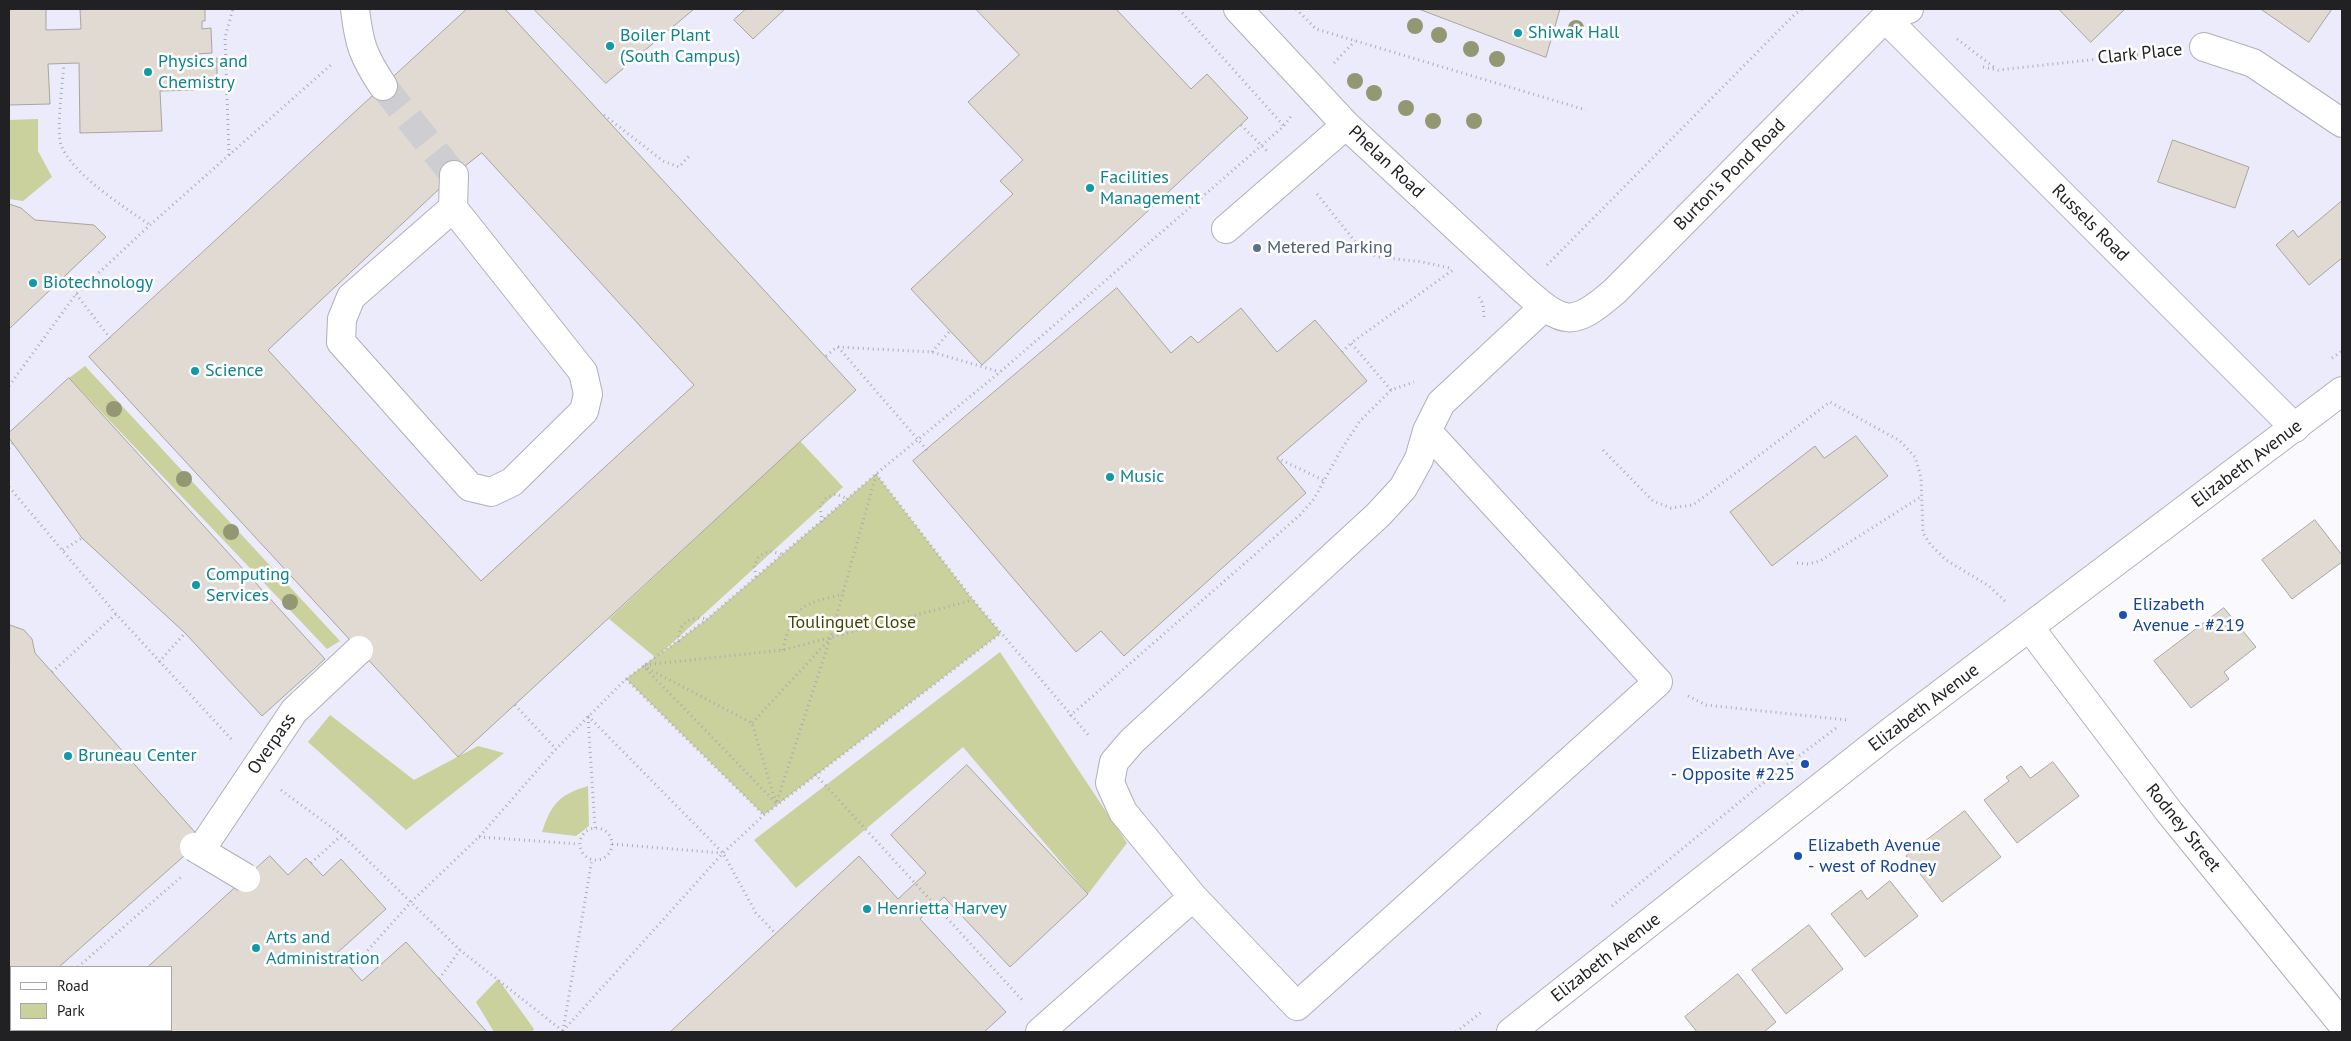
<!DOCTYPE html>
<style>
body{margin:0}
#map{position:relative;width:2351px;height:1041px;overflow:hidden;background:#f9f9fe;font-family:"PT Sans",sans-serif}
canvas{display:block}
.frame{position:absolute;inset:0;border:10px solid #212124;pointer-events:none}
.legend{position:absolute;left:10px;top:966px;width:162px;height:65px;box-sizing:border-box;background:#fff;border:1px solid #a6a6a7;margin:0;padding:6px 9px;list-style:none;font-size:15px;color:#212124}
.legend li{display:flex;align-items:center;gap:10px;height:25px}
.legend b{width:25px;border:1px solid #a6a6a7}
</style>
<div id="map">
<canvas width="2351" height="1041"></canvas>
<div class="frame"></div>
<ul class="legend">
<li><b style="height:6px;background:#fff"></b>Road</li>
<li><b style="height:14px;background:#cad19d"></b>Park</li>
</ul>
</div>
<script>
const ctx = document.querySelector('canvas').getContext('2d');
ctx.lineJoin = 'round';
function fillPath(path, color) {
  ctx.fillStyle = color;
  ctx.fill(path, 'evenodd');
}
function trace(path, color, width, dash) {
  ctx.strokeStyle = color;
  ctx.lineWidth = width;
  ctx.lineCap = dash ? 'butt' : 'round';
  ctx.setLineDash(dash || []);
  ctx.stroke(path);
}
function label(font, color, halo, rows, align = 'center') {
  ctx.font = font + ' "PT Sans",sans-serif';
  ctx.lineWidth = 5;
  ctx.setLineDash([]);
  ctx.textBaseline = 'middle';
  ctx.strokeStyle = halo;
  ctx.fillStyle = color;
  for (const [text, x, y, turn = 0] of rows) {
    ctx.save();
    ctx.translate(x, y);
    ctx.rotate((+turn || 0) * Math.PI / 180);
    ctx.textAlign = isNaN(turn) ? turn : align;
    if (halo) ctx.strokeText(text, 0, 0);
    ctx.fillText(text, 0, 0);
    ctx.restore();
  }
}
fillPath(new Path2D(`
 M9,9H2342V391L1511,1032H9ZM11,967H171V1030H11Z`), '#ebebfb');
fillPath(new Path2D(`
 M38,119V151L52,177L23,201L9,199V120Z
 M85,366L340,641L327,649L69,378Z
 M800,441L843,487L659,655L707,619L876,474L973,600L1001,633L764,815L626,679L655,657L609,619Z
 M1000,652L1127,843L1088,894L963,747L796,888L754,840Z
 M330,715L414,780L478,746L504,753L406,830L308,742Z
 M588,786L589,826L576,836L542,832C552,803 559,795 588,786Z
 M498,979L534,1029L532,1032H494L476,1002Z`), '#cad19d');
const building = new Path2D(`
 M9,9H46V30L81,29L80,9H205V21H202V29L211,28L212,53L197,54V58H217V79L195,80V90L160,91L162,131L80,133L79,63L48,64L50,104L9,105Z
 M467,9H505L856,390L458,757L89,357ZM482,153L694,385L481,581L268,350L454,175Z
 M534,9H694L606,83Z
 M746,9H785L753,39L734,20Z
 M976,9H1116L1191,89L1207,74L1248,118L982,365L911,289L1013,194L1000,181L1023,160L968,102L1019,55Z
 M1419,9H1560L1546,57Z
 M2059,9H2125L2091,42Z
 M2261,9H2332L2309,42Z
 M2173,140L2249,167L2235,208L2158,182Z
 M2342,201V258L2309,285L2276,245L2293,230L2298,237Z
 M9,204L21,208L35,220L94,225L106,237L9,329Z
 M1117,288L1171,353L1191,336L1198,343L1241,308L1277,352L1315,320L1367,381L1277,458L1306,493L1124,656L1101,631L1076,652L913,461Z
 M69,378L325,659L262,716L185,633L82,538L9,438V433Z
 M1856,436L1888,476L1772,566L1730,512L1815,446L1824,458Z
 M2315,520L2342,555V562L2292,599L2262,560Z
 M2224,608L2256,647L2224,672L2229,679L2191,708L2154,661Z
 M10,625L24,630L32,639L35,653L202,840L59,967H11V1010L9,1012Z
 M2053,762L2079,796L2017,843L1984,800L2009,781L2006,777L2021,766L2030,778Z
 M967,765L1088,894L1010,967L944,897L920,919L1006,1012L984,1032H670L859,856L898,899L926,873L891,835Z
 M1965,811L2001,857L1942,902L1906,856Z
 M270,856L288,875L306,858L323,876L341,859L386,909L337,953L362,981L406,942L487,1032H148L146,1030H171V967H148Z
 M1890,881L1918,916L1865,957L1831,914L1861,890L1867,899Z
 M1809,925L1843,969L1786,1014L1752,970Z
 M1738,974L1776,1022L1764,1032H1697L1685,1017Z`);
fillPath(building, '#e0dad3');
trace(building, '#aba59e', 1);
trace(new Path2D(`
 M383,86L454,175`), '#ceced2', 28, [28, 14]);
const minor = new Path2D(`
 M355,9C359,44 363,56 383,86
 M1238,9L1346,125L1523,289C1564,325 1572,328 1615,291L1885,18L1909,9
 M1885,18L2295,428
 M2204,47L2253,63L2342,123
 M453,208L351,297L342,319L341,342L470,487L491,492L512,482L584,411L588,394L583,372L453,208L454,175
 M1226,229L1346,125
 M1427,431L1658,682L1297,1006L1193,897L1123,812L1110,783L1114,762L1132,741L1378,515L1403,488L1419,459L1427,431L1441,403L1544,307
 M2030,628L2170,813L2342,1024
 M1040,1032L1193,897`);
const major = new Path2D(`
 M1511,1032L1889,733L2342,391`);
trace(minor, '#b0b0b8', 30);
trace(major, '#b0b0b8', 30);
trace(new Path2D(`
 M1179,9L1284,126
 M1296,9L1316,29L1586,110
 M1957,39L1995,68
 M64,63C63,80 56,131 61,145C73,175 123,206 150,225
 M1334,63L1355,41
 M1983,67L1998,70L2172,51
 M604,115L663,161L679,167L691,154
 M1241,125L1267,151
 M229,155L225,37L233,9
 M1317,194L1361,249L1378,257L1423,262L1449,268
 M1547,265L1794,15L1802,9
 M76,294L110,338
 M1479,297L1483,304L1484,317
 M838,347L927,450
 M932,352L950,331
 M1342,352L1351,343
 M826,356L837,347L932,352L1000,372
 M2332,358L2342,351
 M9,386L76,294L150,225L333,63
 M1391,390L1351,343L1453,270
 M9,448L13,443
 M1603,450L1653,501L1671,508L1693,505L1830,402L1900,441L1915,457L1921,477L1923,533L1930,544L1946,560L1989,586L2006,602
 M1277,458L1325,481
 M876,474L973,600L1090,737
 M9,487L116,614L233,741
 M822,522L820,506L826,498L836,494L848,499
 M63,550L82,538
 M1797,563L1808,564L1820,561L1922,496
 M756,577L754,566L759,556L770,551L781,554
 M679,642C677,624 690,615 707,619
 M783,650C793,605 801,605 843,594
 M159,662L185,633
 M645,665L783,650L973,600
 M643,666L752,723L776,803
 M646,669L776,803
 M52,672L116,614
 M626,679L764,815
 M1688,696L1706,705L1847,720
 M515,705L556,749
 M588,716L723,853L756,913L776,934
 M1070,716L1300,515L1314,499L1341,450L1360,421L1391,390L1414,382
 M588,717L595,828
 M752,723L828,641
 M815,774L1024,1002
 M281,790L342,835L460,950L564,1032
 M777,801L830,639L876,475
 M580 844a16 16 0 1 1 32 0a16 16 0 1 1-32 0Z
 M479,837L579,844
 M612,844L722,853
 M311,863L342,835
 M1612,906L1758,787L1836,728
 M78,967L181,877
 M351,969L411,902L479,837L556,749L626,679L707,619L876,474L1000,372L1284,126L1291,116
 M439,979L460,950
 M9,1028L11,1026
 M563,1031L723,853L764,815L1001,633
 M563,1031L592,859
 M1456,1032L1483,1011`), '#acacb0', 3, [1, 4]);
trace(minor, '#fff', 28);
trace(major, '#fff', 28);
const minorBridge = new Path2D(`
 M194,847L246,878
 M200,851L294,711L359,650`);
trace(minorBridge, '#b0b0b8', 30, []);
trace(minorBridge, '#fff', 28);
ctx.fillStyle = '#939772';
for (const [x, y] of [
 [1415,26],
 [1576,28],
 [1439,35],
 [1471,49],
 [1497,59],
 [1355,81],
 [1374,93],
 [1406,108],
 [1433,121],
 [1474,121],
 [114,409],
 [184,479],
 [231,532],
 [290,602]
]) {
  ctx.beginPath();
  ctx.arc(x, y, 8, 0, 2 * Math.PI);
  ctx.fill();
}
for (const [x, y, r, color] of [
 [1518,33,5,"#0f9aa8"],
 [610,46,5,"#0f9aa8"],
 [148,72,5,"#0f9aa8"],
 [1090,188,5,"#0f9aa8"],
 [1257,248,5,"#5c6f8a"],
 [33,283,5,"#0f9aa8"],
 [195,371,5,"#0f9aa8"],
 [1110,477,5,"#0f9aa8"],
 [196,585,5,"#0f9aa8"],
 [2123,615,5,"#1a4fb4"],
 [68,756,5,"#0f9aa8"],
 [1805,764,5,"#1a4fb4"],
 [1798,856,5,"#1a4fb4"],
 [867,909,5,"#0f9aa8"],
 [256,948,5,"#0f9aa8"]
]) {
  const dot = new Path2D();
  dot.arc(x, y, r, 0, 2 * Math.PI);
  ctx.fillStyle = color;
  ctx.fill(dot);
  trace(dot, '#fff', 2);
}
label('18px', '#0d838f', '#fff', [
 ["Shiwak Hall",1528,33],
 ["Boiler Plant",620,36],
 ["(South Campus)",620,57],
 ["Physics and",158,62],
 ["Chemistry",158,83],
 ["Facilities",1100,178],
 ["Management",1100,199],
 ["Biotechnology",43,283],
 ["Science",205,371],
 ["Music",1120,477],
 ["Computing",206,575],
 ["Services",206,596],
 ["Bruneau Center",78,756],
 ["Henrietta Harvey",877,909],
 ["Arts and",266,938],
 ["Administration",266,959]
], 'left');
label('18px', '#212124', '#fff', [
 ["Clark Place",2140,54,-6],
 ["Phelan Road",1386,162,43],
 ["Burton's Pond Road",1730,175,-45],
 ["Russels Road",2090,223,45],
 ["Elizabeth Avenue",2247,464,-37],
 ["Elizabeth Avenue",1924,708,-37],
 ["Overpass",272,744,-55],
 ["Rodney Street",2183,828,51],
 ["Elizabeth Avenue",1606,958,-38]
]);
label('18px', '#4e5e75', '#fff', [
 ["Metered Parking",1267,248]
], 'left');
label('18px', '#164399', '#fff', [
 ["Elizabeth",2133,605],
 ["Avenue - #219",2133,626],
 ["Elizabeth Ave",1795,754,"right"],
 ["- Opposite #225",1795,775,"right"],
 ["Elizabeth Avenue",1808,846],
 ["- west of Rodney",1808,867]
], 'left');
label('18px', '#404600', '#fff', [
 ["Toulinguet Close",852,623]
]);
</script>
